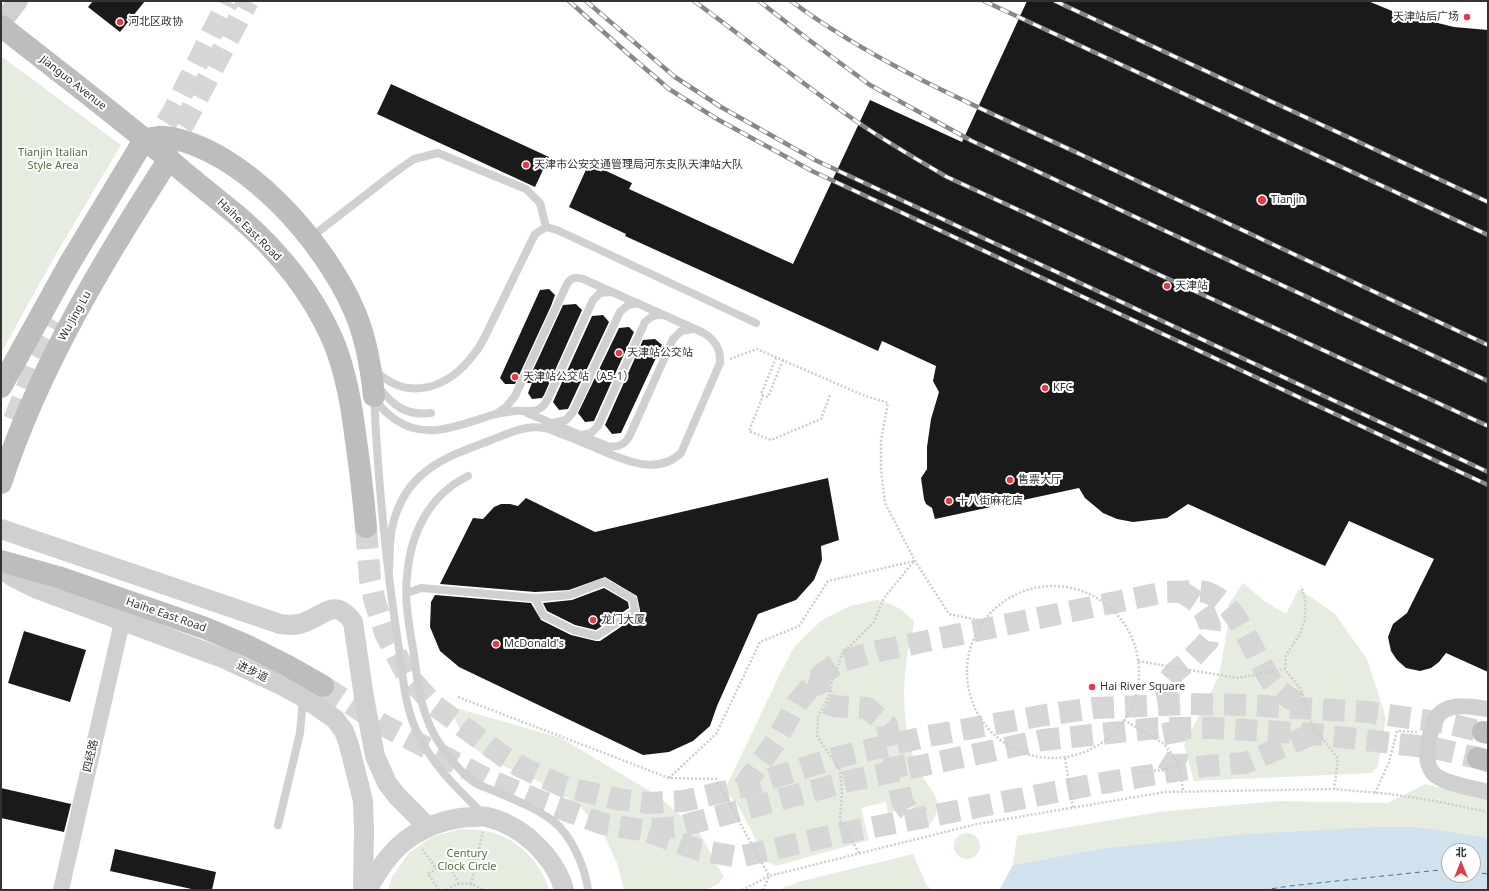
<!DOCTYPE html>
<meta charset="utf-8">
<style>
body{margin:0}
#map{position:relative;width:1489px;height:891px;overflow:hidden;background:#fff;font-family:"Noto Sans","Noto Sans SC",sans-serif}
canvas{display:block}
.frame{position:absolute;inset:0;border:2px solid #333;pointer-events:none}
.north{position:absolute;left:1441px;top:843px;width:40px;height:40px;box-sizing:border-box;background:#fff;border:1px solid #adadad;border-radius:50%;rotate:0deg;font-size:11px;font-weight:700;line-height:16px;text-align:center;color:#333}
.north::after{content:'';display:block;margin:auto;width:14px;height:18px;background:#e63946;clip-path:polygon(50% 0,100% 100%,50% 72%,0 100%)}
</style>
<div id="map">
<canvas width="1489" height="891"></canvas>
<div class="frame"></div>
<div class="north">北</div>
</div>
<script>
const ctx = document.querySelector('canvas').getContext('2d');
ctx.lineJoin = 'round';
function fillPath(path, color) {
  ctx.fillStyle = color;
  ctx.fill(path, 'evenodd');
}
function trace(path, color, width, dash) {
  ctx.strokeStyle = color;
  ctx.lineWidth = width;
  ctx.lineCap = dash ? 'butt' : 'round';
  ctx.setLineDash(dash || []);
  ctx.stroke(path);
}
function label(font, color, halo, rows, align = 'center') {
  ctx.font = font + ' "Noto Sans","Noto Sans SC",sans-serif';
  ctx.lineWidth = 4;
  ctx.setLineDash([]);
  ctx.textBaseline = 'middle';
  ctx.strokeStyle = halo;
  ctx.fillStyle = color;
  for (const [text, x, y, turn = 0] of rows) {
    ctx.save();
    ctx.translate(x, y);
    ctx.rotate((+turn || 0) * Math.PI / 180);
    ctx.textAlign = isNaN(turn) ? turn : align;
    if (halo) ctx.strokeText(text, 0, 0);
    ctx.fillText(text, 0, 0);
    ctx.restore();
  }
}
fillPath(new Path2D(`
 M1,56L121,145L56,254L1,353Z
 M1243,583L1264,601L1286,614L1299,589L1335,614L1367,659L1386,718L1378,766L1372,773L1194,781L1184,745L1219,676L1228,625L1229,604Z
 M877,600C892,603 905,610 914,622C913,630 911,638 909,646C902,681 902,721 913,755C915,761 918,769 921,775C935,796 947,804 927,828H919L913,807L888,813L886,802L861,808L869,840L776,866L768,862L763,857L752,832L737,804L726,792V787L781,672L795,646L822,620L850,606Z
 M456,708L561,738L655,794L697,829L724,877L718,884L706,890H624L617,863L604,835L579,805L542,783L490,760L465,741L451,710Z
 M1425,784L1488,799V890H998L1000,889L1013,865L1017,836L1159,812L1278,801L1388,803ZM1449,851H1473V875H1449Z
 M460,829C469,830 477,829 485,831C514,835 542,862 549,890H388L392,877L409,853L432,837Z
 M954 846a13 13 0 1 1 26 0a13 13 0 1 1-26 0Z
 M913,854L927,886L933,890H778L802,881Z`), '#e6ecdf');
fillPath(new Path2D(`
 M1378,827H1417L1488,838V890H998L1000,889L1013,865L1107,848L1248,834ZM1449,851H1473V875H1449Z`), '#cfe2ee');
trace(new Path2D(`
 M1473,872L1488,874
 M1263,890L1290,886L1449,869`), '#3f7597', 1, [5, 4]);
fillPath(new Path2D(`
 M93,1H145L120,32L88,7Z
 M1027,1H1368L1397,13L1454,27L1488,30V672L1446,653L1439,662L1431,668L1420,671L1406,668L1397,660L1391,651L1388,637L1393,624L1407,613L1434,559L1349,521L1325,566L1188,504L1167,518L1133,522L1117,519L1103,513L1085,498L1079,488L935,519L932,508L926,504L924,499L921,478L927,469V447L931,419L939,392L933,381L936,366L882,341L878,351L625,236L626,234L569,207L589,163L632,183L629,189L793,264L870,100L962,142Z
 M391,84L549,157L535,187L377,114Z
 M549,289L555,295L551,306L515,384H505L500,378L540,290Z
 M576,304L582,310L544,395L542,398L532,399L528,393L532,383H527L563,305Z
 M603,315L609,322L568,409L559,410L553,402L592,316Z
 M629,327L634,332L594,421L585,422L578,413L619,328Z
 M655,339L662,345L621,433L612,434L605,425L643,340Z
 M828,478L839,540L821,546L822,560L814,580L796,600L758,614L717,706L710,726L693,741L669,752L643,755L459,667L440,651L430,627L431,602L435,595L531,603L541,620L571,635L596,641H600L640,614V610L637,596L605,577L569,590L535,592L440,584L473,518L483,519L494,507L501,504H510L518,506L526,498L595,532Z
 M604,588L628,602L629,608L596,630L575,625L547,611L543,603L572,600Z
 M24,631L86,650L70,702L8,683Z
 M1,788L71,804L64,832L1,818Z
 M115,849L216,872L212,890H196L110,871Z`), '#1a1a1a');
trace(new Path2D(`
 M166,123L173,112L228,1
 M164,154L186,120L248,1
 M14,420L36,365L59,323
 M366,527L370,580L375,602L386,635L407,675L434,705L503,756L521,767L565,787L617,799L648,803L684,801L743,787L842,756L929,736L1045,715L1095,708L1188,704L1246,705L1367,712L1446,723L1483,732
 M822,674L818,688L823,701L833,706L867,708L887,725L902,801L907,809L922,818
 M323,686L381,724L487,779L540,801L603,824L642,830L678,827L849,781L1043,740L1158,728H1213L1314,734L1434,748L1478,758
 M1167,773L1177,757V748L1165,684L1176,671L1192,658L1208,641L1210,626L1205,613L1197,602L1182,592
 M743,787L776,741L797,703L822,674L841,661L878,651L1165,592C1177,592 1194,590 1205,592C1241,601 1254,664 1278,689C1286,697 1296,702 1307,706
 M649,832L699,850L739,857L843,833L1091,785L1205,766L1245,763L1308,736`), '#d6d6d6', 22, [22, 11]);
trace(new Path2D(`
 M730,359L757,349L865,396L888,403L881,440V469L885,503L915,561L949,614L983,621
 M783,360L768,397L763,396L749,431L771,440L821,419L830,395
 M763,396L761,394L776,358
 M967 672a86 86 0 1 1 172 0a86 86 0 1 1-172 0Z
 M1138,661L1237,678L1285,669L1301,690L1312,725L1338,759L1334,789
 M1285,669L1286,655L1300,634L1305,620V599L1301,586
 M458,697L669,778L716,779L769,876L742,890
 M1124,720L1164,744L1180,765L1183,792
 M1065,758L1073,808
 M1138,773L1163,770L1180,765
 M669,778L716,734L760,642L799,626L828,581L915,561
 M1375,793L1389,762L1397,731L1417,732
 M422,849L436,868
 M859,853L840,820L842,791L840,770L817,736L818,717L830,694L832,682L842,654L874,622L884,598L914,561
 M471,884L483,832
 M439,890L428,874L445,862L454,874L459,884
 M447,890C458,880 473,883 484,890
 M763,890L769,876L977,824L1165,792L1334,789L1390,794L1435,801L1488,812`), '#cdcdcd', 2.5, [2, 2]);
trace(new Path2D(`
 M310,238L394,173L414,159L438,153L526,189L540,203L546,227
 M375,370C408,403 449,388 474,354C484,342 489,327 496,314C509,287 522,261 535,234L546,227L557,230L756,323
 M379,388C394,406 406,416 431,413
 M374,396C378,481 386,565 399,649C403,677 405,709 418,734C433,766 458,789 482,813
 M376,398C380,408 387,414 396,420C428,442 463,423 496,414C502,413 508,412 514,411C525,410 535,414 543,406C547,402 549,397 551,392L593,300L600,293L611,292
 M527,413L607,446C618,448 625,445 630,435L673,339L681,331L693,329
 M553,423L566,420L573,412L620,312L628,305L638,303
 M582,435L591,433L598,426L645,322C650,317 654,315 662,315
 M468,476C429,495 410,534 407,577C404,602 410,630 414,655C418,687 422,720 442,747C451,759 463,776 477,784C484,787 492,790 499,793C518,801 537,809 553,821C572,836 585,867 588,890
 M389,571C390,557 389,542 392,528C404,472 443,458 491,440C510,433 529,423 549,429C566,436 582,442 598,449C623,460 657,476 681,453L720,363C721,349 715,340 704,333L583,279C576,277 571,277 567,284L515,396L506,407L496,414
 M407,593L421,588L535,598L543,615L573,630L597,636L635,611L633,599L604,582L570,595L535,598
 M278,825L300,733L303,700`), '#d0d0d0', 8);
trace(new Path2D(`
 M1488,709C1474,707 1455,703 1443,711C1431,718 1423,756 1430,768C1431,771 1435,776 1438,777C1450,785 1474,788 1488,792
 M61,890L122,622`), '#d0d0d0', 16);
trace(new Path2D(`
 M1,23L18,1
 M1,529L280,624C289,625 297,626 305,622C326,614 335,598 353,622L364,697L375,756L387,783L397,796L428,827
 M1,568L13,577L37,589L225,659L281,685L303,697L335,719L344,731L349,745L363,801L364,829L363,890
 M367,890C376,874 386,858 399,846C419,828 446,818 472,817C477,817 483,816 487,817C504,821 520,830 533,842C547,855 559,871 564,890`), '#d0d0d0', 20);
trace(new Path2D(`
 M1,26C63,75 126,122 185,173C203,188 221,202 239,217C277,250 311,291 332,338C344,366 350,396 354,426C359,460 363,493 366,527
 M144,140C151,138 159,136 165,137C243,148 324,241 354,310C366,337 371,367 374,396
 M1,387L68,266L144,140
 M1,483C39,367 103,261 169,159
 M1,561L58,577L205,628L250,647L288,666L323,686
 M1483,732L1488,733
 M1478,758L1488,761`), '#bdbdbd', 22);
const rail = new Path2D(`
 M569,1L626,52L669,89L717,119L812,171L1488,485
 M586,1L675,77L721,107L815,160L1488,472
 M694,1C747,40 799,81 853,119C883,140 915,158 947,177L1488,426
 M759,1L809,40L870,85L972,141L1488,381
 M791,1C880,67 985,110 1084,156C1219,219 1353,282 1488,345
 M984,1L1488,235
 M1055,1L1488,202`);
trace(rail, '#888', 4.5);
trace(rail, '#fff', 3, [9]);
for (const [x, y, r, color] of [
 [1467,17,4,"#e63946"],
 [120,22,4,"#e63946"],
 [526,165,4,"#e63946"],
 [1262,200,5,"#e63946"],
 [1167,286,4,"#e63946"],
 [619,353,4,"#e63946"],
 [515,377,4,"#e63946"],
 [1045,388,4,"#e63946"],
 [1010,480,4,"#e63946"],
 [949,501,4,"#e63946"],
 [593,620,4,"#e63946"],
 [496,644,4,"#e63946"],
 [1092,687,4,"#e63946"]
]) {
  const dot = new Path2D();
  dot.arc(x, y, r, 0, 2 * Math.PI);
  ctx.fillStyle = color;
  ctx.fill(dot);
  trace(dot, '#fff', 1.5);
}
label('11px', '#333', '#fff', [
 ["天津站后广场",1459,17,"right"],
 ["河北区政协",128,22],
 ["天津市公安交通管理局河东支队天津站大队",534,165],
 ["Tianjin",1271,200],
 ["天津站",1175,286],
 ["天津站公交站",627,353],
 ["天津站公交站（A5-1）",523,377],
 ["KFC",1053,388],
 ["售票大厅",1018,480],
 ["十八街麻花店",957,501],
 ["龙门大厦",601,620],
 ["McDonald's",504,644],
 ["Hai River Square",1100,687]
], 'left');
label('11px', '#333', '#fff', [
 ["Jianguo Avenue",73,83,38],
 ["Haihe East Road",249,230,44],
 ["Wu Jing Lu",75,316,-61],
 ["Haihe East Road",166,615,19],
 ["进步道",252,672,25],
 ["四经路",91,756,-77]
]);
label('11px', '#56703f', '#fff', [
 ["Tianjin Italian",53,153],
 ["Style Area",53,166],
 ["Century",467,854],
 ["Clock Circle",467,867]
]);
</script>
